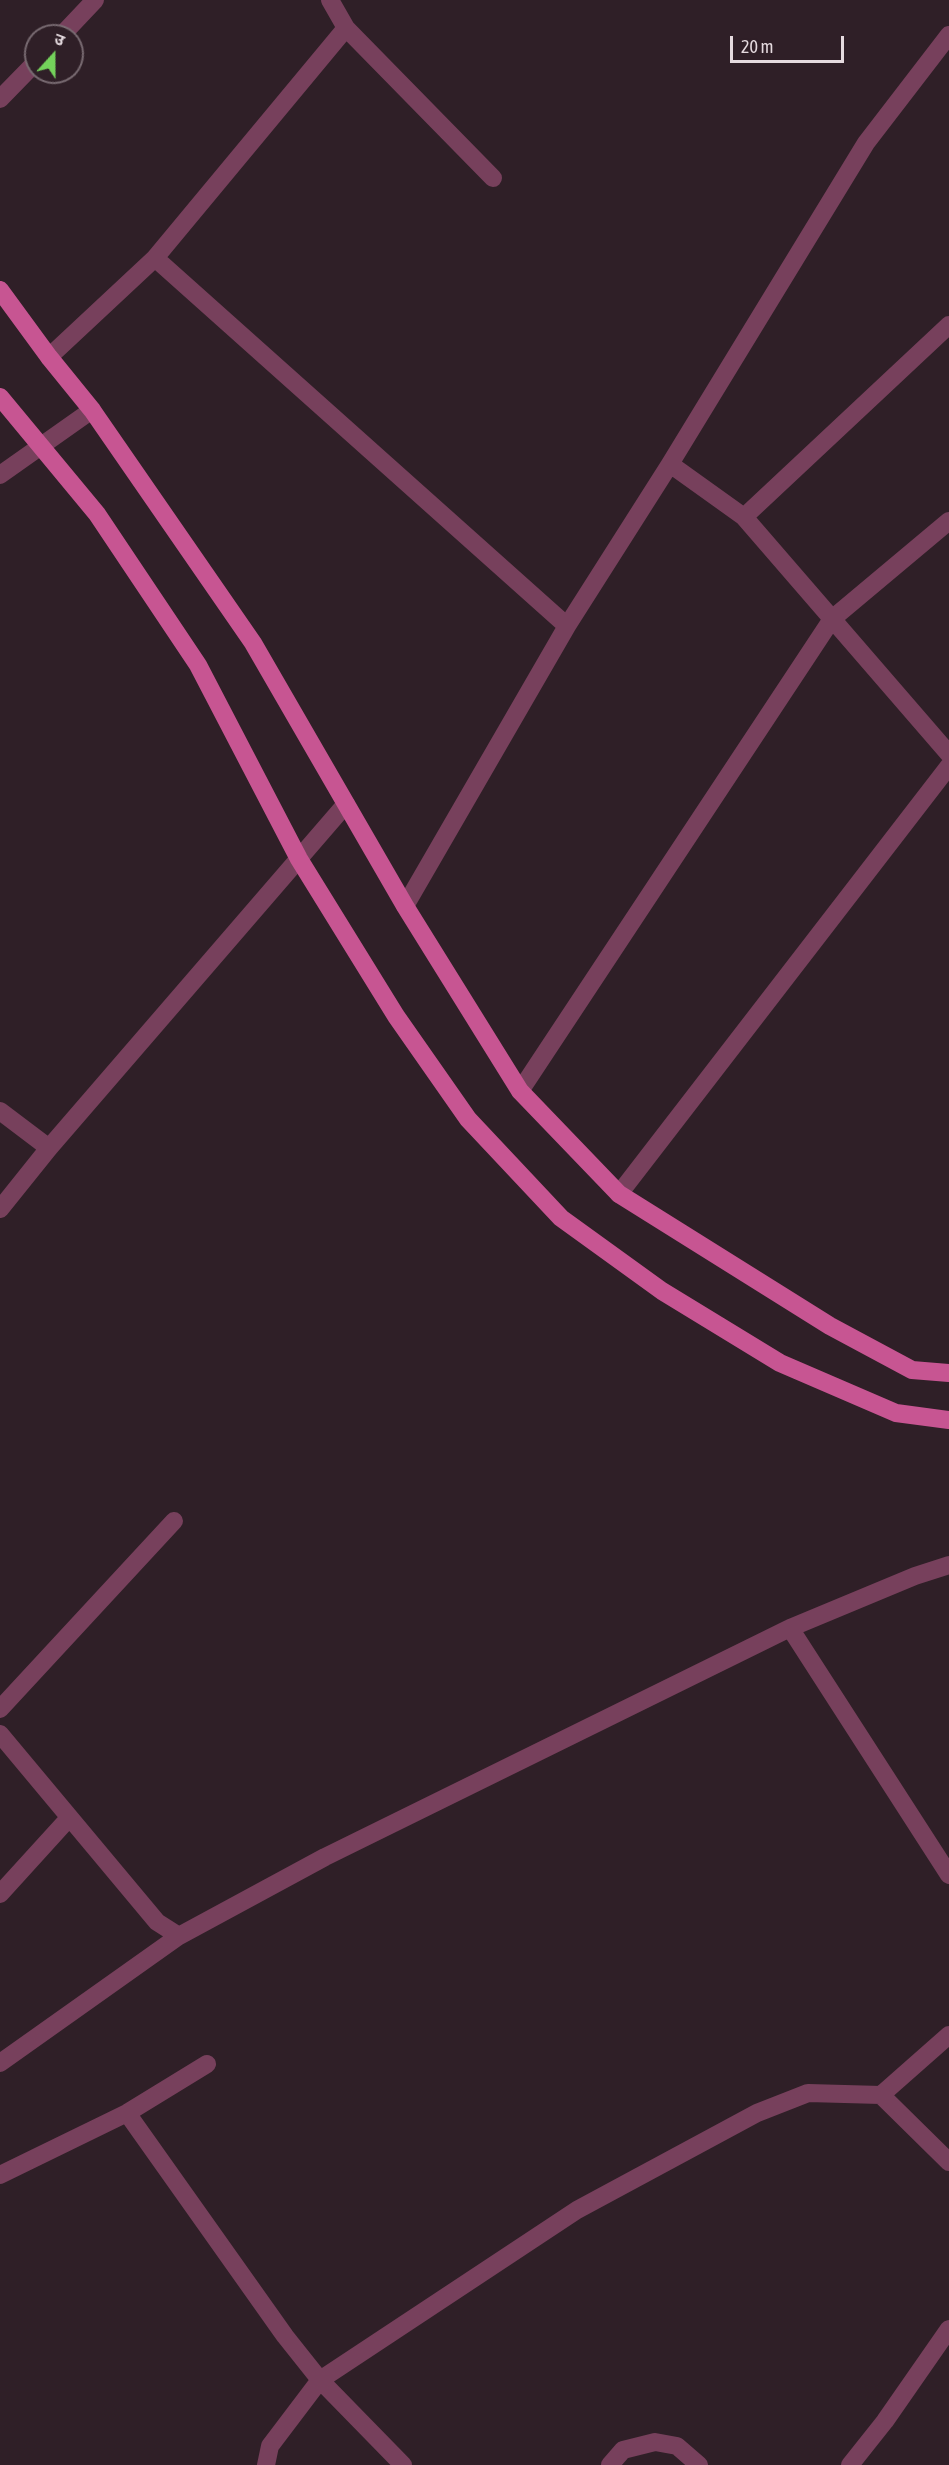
<!DOCTYPE html>
<meta charset="utf-8">
<style>
body{margin:0}
#map{position:relative;width:949px;height:2465px;overflow:hidden;background:#2f1f27;font-family:"Asap Condensed","Noto Sans Devanagari",sans-serif}
canvas{display:block}
.north{position:absolute;left:24px;top:24px;width:60px;height:60px;box-sizing:border-box;background:#2f1f27;border:2px solid #786a71;border-radius:50%;rotate:21deg;font-size:16px;font-weight:700;line-height:24px;text-align:center;color:#e5dadf}
.north::after{content:'';display:block;margin:auto;width:21px;height:27px;background:#74d25b;clip-path:polygon(50% 0,100% 100%,50% 72%,0 100%)}
.scale{position:absolute;left:730px;top:36px;width:114px;height:27px;box-sizing:border-box;border:3px solid #e5dadf;border-top:0;padding-left:8px;font-size:18px;line-height:21px;white-space:nowrap;color:#e5dadf;-webkit-text-stroke:4px #2f1f27;paint-order:stroke}
</style>
<div id="map">
<canvas width="949" height="2465"></canvas>
<div class="north">उ</div>
<div class="scale">20 m</div>
</div>
<script>
const ctx = document.querySelector('canvas').getContext('2d');
ctx.lineJoin = 'round';
function trace(path, color, width, dash) {
  ctx.strokeStyle = color;
  ctx.lineWidth = width;
  ctx.lineCap = dash ? 'butt' : 'round';
  ctx.setLineDash(dash || []);
  ctx.stroke(path);
}
trace(new Path2D(`
 M346,28L493,178
 M61,36L95,0
 M0,99L36,62
 M155,258L567,626
 M49,357L155,258L346,28L330,0
 M670,464L744,517L949,754
 M0,475L92,410
 M744,517L949,325
 M405,906L567,626L670,464L866,143L949,35
 M520,1091L832,619L949,521
 M0,1111L49,1148
 M619,1194L949,766
 M0,1209L49,1148L346,804
 M790,1628L949,1875
 M0,1709L174,1521
 M0,1734L157,1922L179,1936
 M0,1894L69,1818
 M0,2063L179,1936L325,1857L790,1628L915,1576L949,1565
 M881,2095L949,2162
 M127,2113L285,2336L320,2380L270,2446L266,2465
 M0,2175L127,2113L207,2064
 M403,2465L320,2380L577,2210L757,2113L808,2093L881,2095L949,2035
 M610,2465L623,2450L655,2442L677,2446L699,2465
 M850,2465L885,2421L949,2329`), '#77405c', 18);
trace(new Path2D(`
 M0,290L49,357L92,410L253,643L405,906L520,1091L619,1194L830,1326L912,1370L949,1373
 M0,397L97,514L198,665L299,859L396,1016L468,1119L561,1218L662,1291L780,1363L896,1413L949,1420`), '#c75592', 18);
</script>
